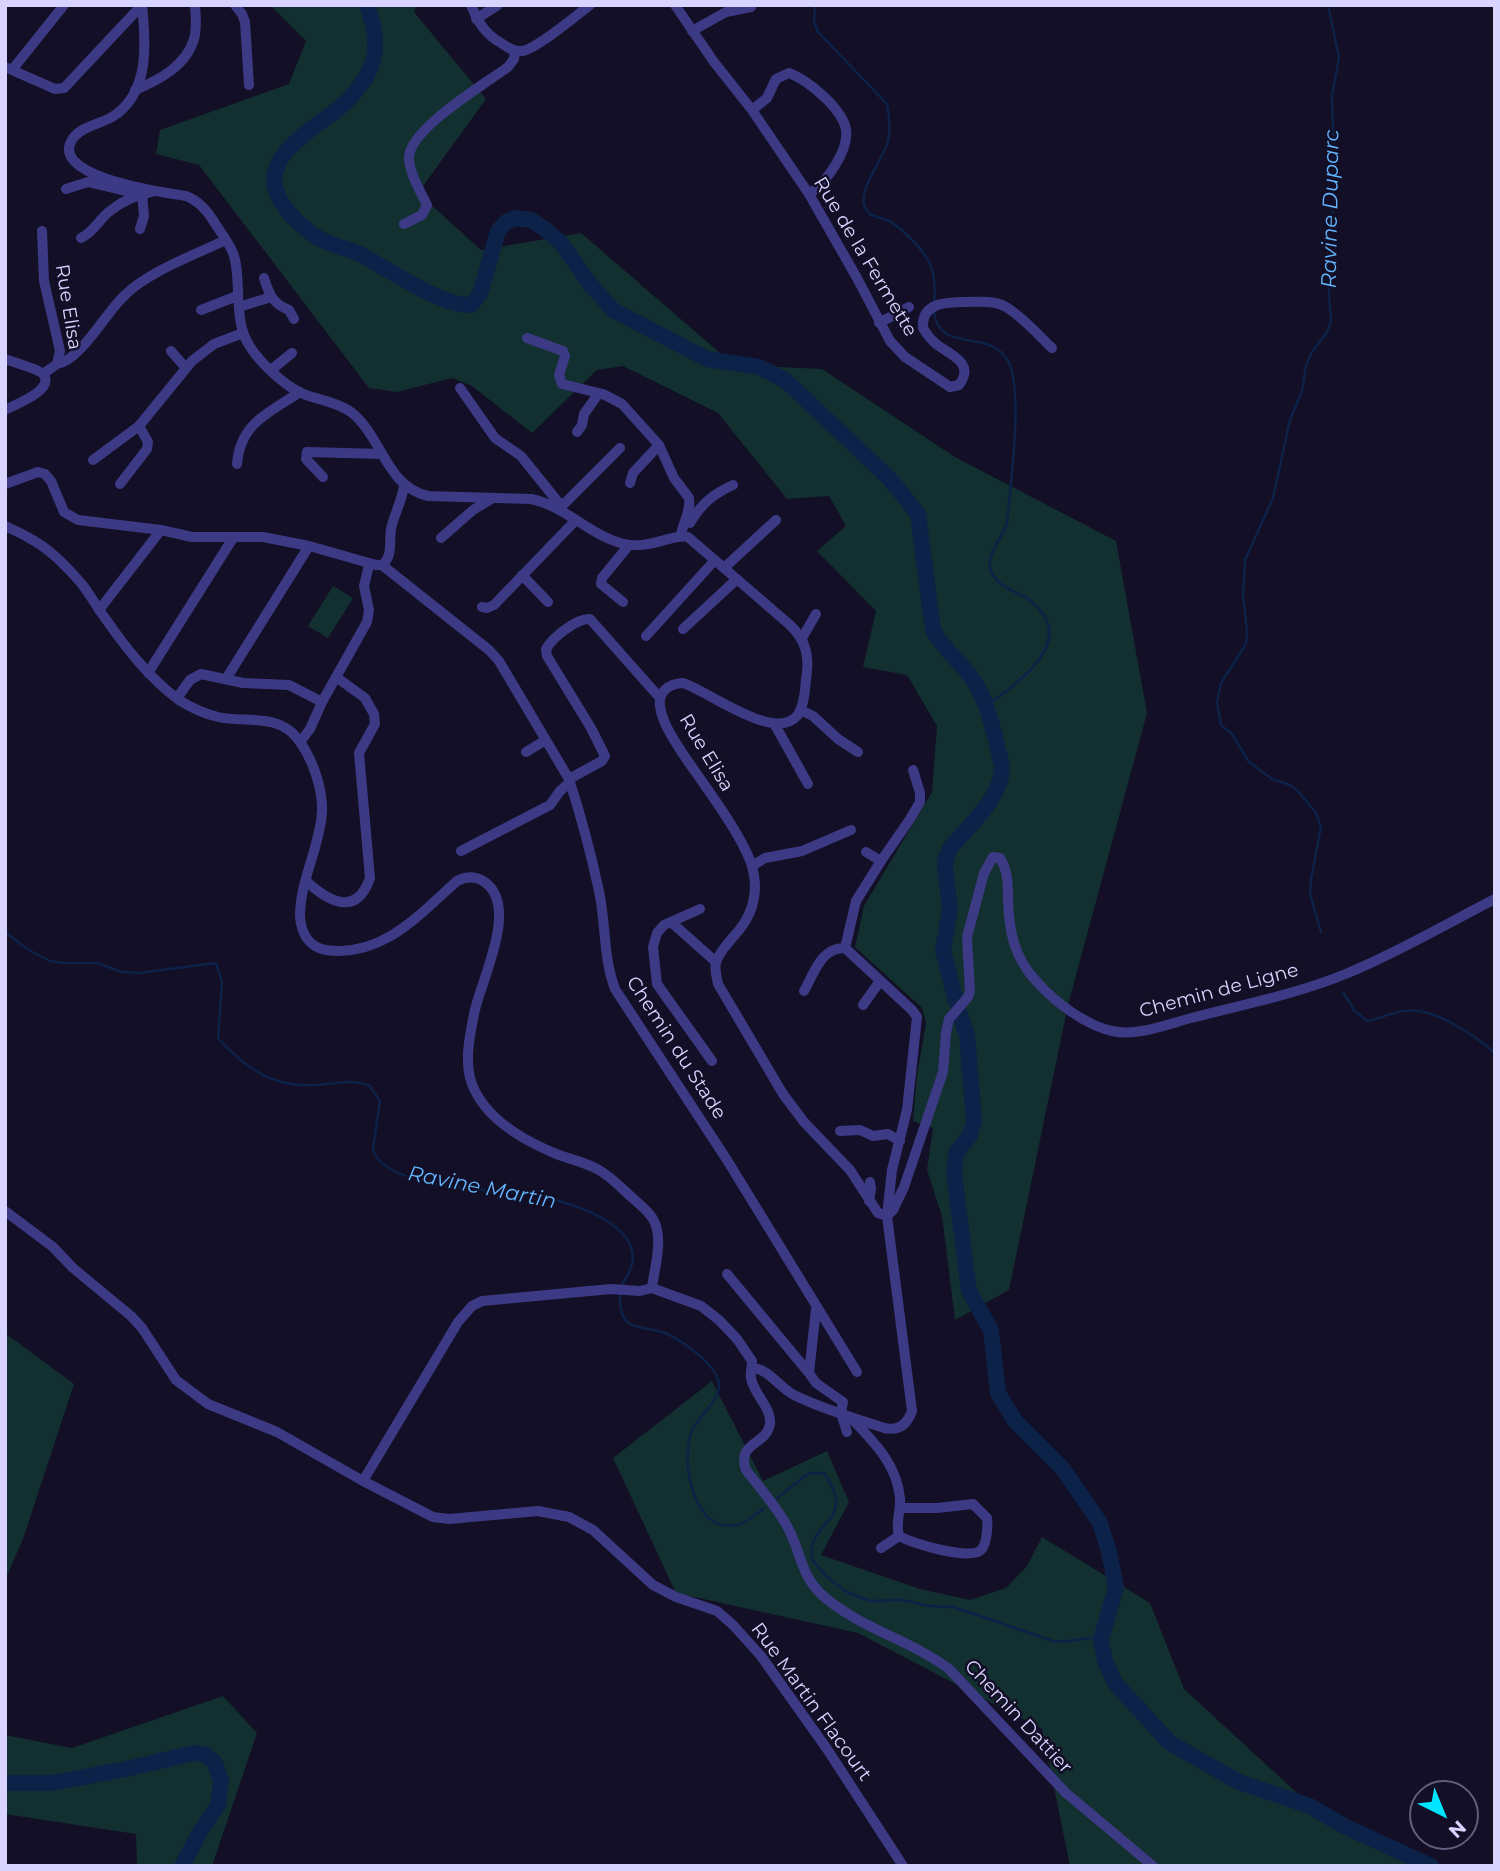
<!DOCTYPE html>
<style>
body{margin:0}
#map{position:relative;width:1500px;height:1871px;overflow:hidden;background:#130f26;font-family:Montserrat,sans-serif}
canvas{display:block}
.frame{position:absolute;inset:0;border:7px solid #d9d4ff;pointer-events:none}
.north{position:absolute;left:1409px;top:1780px;width:70px;height:70px;box-sizing:border-box;background:#130f26;border:2px solid #625e7d;border-radius:50%;rotate:137deg;font-size:19px;font-weight:700;line-height:28px;text-align:center;color:#d9d4ff}
.north::after{content:'';display:block;margin:auto;width:24px;height:32px;background:#00e5ff;clip-path:polygon(50% 0,100% 100%,50% 72%,0 100%)}
</style>
<div id="map">
<canvas width="1500" height="1871"></canvas>
<div class="frame"></div>
<div class="north">N</div>
</div>
<script>
const ctx = document.querySelector('canvas').getContext('2d');
ctx.lineJoin = 'round';
function fillPath(path, color) {
  ctx.fillStyle = color;
  ctx.fill(path, 'evenodd');
}
function trace(path, color, width, dash) {
  ctx.strokeStyle = color;
  ctx.lineWidth = width;
  ctx.lineCap = dash ? 'butt' : 'round';
  ctx.setLineDash(dash || []);
  ctx.stroke(path);
}
function label(font, color, halo, rows, align = 'center') {
  ctx.font = font + ' Montserrat,sans-serif';
  ctx.lineWidth = 5;
  ctx.setLineDash([]);
  ctx.textBaseline = 'middle';
  ctx.strokeStyle = halo;
  ctx.fillStyle = color;
  for (const [text, x, y, turn = 0] of rows) {
    ctx.save();
    ctx.translate(x, y);
    ctx.rotate((+turn || 0) * Math.PI / 180);
    ctx.textAlign = isNaN(turn) ? turn : align;
    if (halo) ctx.strokeText(text, 0, 0);
    ctx.fillText(text, 0, 0);
    ctx.restore();
  }
}
fillPath(new Path2D(`
 M270,5H417L414,12L486,99L418,193L481,250L581,233L734,365L822,369L955,457L1116,541L1147,713L1068,1005L1009,1290L955,1320L942,1216L927,1170L933,1128L913,1121L917,1075L926,1023L922,1008L855,947L864,906L932,792L937,726L907,675L863,667L876,611L817,551L846,526L829,496L787,499L718,413L623,366L597,370L532,433L472,386L452,378L397,392L369,388L199,165L156,154L160,130L289,84L306,41Z
 M333,586L353,598L328,638L308,626Z
 M5,1333L74,1384L23,1539L5,1580Z
 M712,1381L763,1481L827,1451L849,1502L821,1555L920,1589L970,1600L1006,1588L1027,1566L1042,1537L1150,1603L1184,1689L1335,1828L1430,1866H1070L1042,1729L858,1633L676,1593L613,1458Z
 M223,1696L257,1733L212,1866H137L136,1834L5,1814V1735L72,1748Z`), '#12302f');
trace(new Path2D(`
 M815,5L814,21L818,32L887,104C889,115 891,130 888,142C883,158 857,192 865,207C869,217 879,217 887,220C895,223 903,231 909,237C932,259 937,272 934,304
 M934,311C938,355 990,327 1008,361C1024,391 1010,486 1007,523C1001,541 988,550 990,570C998,587 1013,590 1028,599C1035,603 1042,612 1046,619C1063,654 1008,690 985,707
 M5,932L27,949L50,961L63,963H97L122,972L138,973L216,963L222,982L218,1038C245,1068 273,1088 316,1085C335,1084 351,1078 370,1086L380,1101L373,1149C382,1187 487,1190 520,1193C553,1197 633,1217 633,1258C633,1269 625,1278 621,1288
 M1321,932L1310,894L1311,879L1321,827L1316,813L1298,791L1290,785L1272,779L1249,762L1232,734L1221,725L1217,702L1221,683L1246,644L1247,632L1243,595L1245,560L1273,498L1290,420L1302,391L1306,365L1312,352L1327,332L1331,321L1327,265L1329,231L1335,200L1332,96L1339,57L1328,5
 M1343,992L1354,1010L1367,1021C1380,1019 1392,1012 1405,1011C1434,1007 1474,1035 1495,1053
 M620,1294C619,1334 639,1324 665,1333C680,1339 707,1359 715,1373C728,1394 706,1408 696,1424C691,1431 688,1441 688,1450C685,1476 698,1533 736,1525C746,1523 755,1515 763,1509
 M776,1499L809,1473H824C859,1524 807,1518 812,1559L826,1576L845,1591L861,1598L870,1601L903,1600L929,1606L953,1607L1053,1641C1069,1644 1086,1635 1101,1639`), '#0c2248', 2.5);
trace(new Path2D(`
 M367,5C376,29 380,54 366,77C361,85 353,95 346,102C320,127 251,157 282,203C291,217 306,231 320,239C333,246 348,248 360,254C388,269 441,306 471,305L480,294L498,231L506,222L516,218L531,220L545,229L561,243L590,284L613,310L707,359L759,367L785,380L890,479L918,514L933,630C942,647 956,658 968,673C988,697 995,736 1002,766C1004,795 969,826 951,847L946,857L945,869L950,908L943,950L956,1002
 M959,1012L967,1035L974,1121L970,1135L956,1153L954,1174L969,1291L991,1330L998,1393L1015,1421L1063,1469L1100,1523L1109,1552L1116,1587L1101,1639L1105,1661L1115,1683L1170,1743L1239,1782L1310,1806L1344,1826L1431,1866
 M5,1783H53L126,1769L194,1753L206,1755L215,1763L221,1781L218,1805L200,1832L182,1866`), '#0c2248', 16);
trace(new Path2D(`
 M142,5C146,43 150,94 112,117C100,124 83,126 74,137C43,177 167,193 186,196C200,201 209,213 216,225C222,234 229,243 233,253C241,274 235,308 243,332C250,355 284,387 306,395C320,400 339,403 351,412C382,436 386,487 428,496L531,499C566,506 590,536 624,544C648,550 675,533 688,537L790,625C806,640 810,657 806,679C805,691 804,706 797,716C774,742 710,692 683,683C669,684 658,691 660,706C662,723 674,740 683,754C703,784 739,830 751,863C760,891 753,916 733,937C727,945 718,953 716,963C714,970 717,977 718,984L783,1094L804,1122L850,1170L878,1213L887,1216
 M235,5L242,14L245,22L249,85
 M471,5C478,22 485,34 501,43C507,47 514,52 521,51C534,51 577,15 590,5
 M675,5L714,62L752,110L809,194L857,278L890,341L905,357L950,387L959,385C977,361 946,354 934,342C929,338 926,333 923,328C921,301 949,302 968,302C981,302 995,300 1006,307C1023,317 1038,335 1052,348
 M476,19L498,5
 M692,31L726,12L751,7
 M5,67L55,89L64,88L142,5
 M12,70L64,5
 M135,90C159,80 186,66 194,39C197,29 196,16 195,5
 M752,110L767,98L776,79L789,73C808,80 843,109 846,130C849,151 825,184 809,194
 M66,189L88,182L138,194
 M404,224L422,215L427,205C420,191 410,174 409,159C407,130 485,84 508,67L514,59L515,51
 M140,229L144,216L142,194
 M42,231L44,281L60,351L57,364L43,374
 M81,238C94,232 99,219 110,211C122,201 137,195 151,192
 M264,278C269,294 273,304 289,310L294,319
 M239,307L271,297
 M201,310L237,296
 M879,323L909,307
 M527,338L563,351L565,356L559,375L562,384L603,394L622,404L659,445L674,478L689,498C691,512 683,522 681,535
 M171,351L185,367
 M5,359C12,362 39,369 43,374C56,390 14,405 5,410
 M57,364C81,360 106,312 125,295C148,272 196,254 226,240
 M271,370L292,353
 M460,388L495,438L521,456L558,502L559,509L620,448
 M577,432L582,425L584,414L599,393
 M93,460L139,426L192,361L214,344L243,333
 M237,464C240,423 269,413 300,392
 M323,477L306,459L307,452L382,454
 M630,483L633,473L659,445
 M5,484L38,472L45,474L51,481L64,512L78,520L161,530L192,537H263L309,546L376,565H382C393,557 389,542 391,529C394,514 402,501 404,486
 M120,484L147,449L148,442L139,426
 M690,523C701,504 713,494 733,485
 M5,526C13,530 21,533 29,538C49,548 66,566 81,583C90,594 96,606 105,618C126,648 149,678 179,700C190,707 205,714 218,717C244,723 278,713 297,738C312,757 323,788 322,812C320,847 300,880 300,916C301,933 309,947 326,950C382,958 419,915 457,881C467,876 477,876 486,883C519,909 480,982 474,1014C470,1035 465,1057 470,1078C481,1117 524,1141 559,1155C573,1160 587,1163 599,1170C613,1178 624,1191 636,1201C645,1209 655,1217 657,1230C661,1248 654,1271 652,1288
 M441,538L473,510L493,498
 M382,565L489,650L499,661L569,779C581,816 591,854 599,891C606,924 603,957 615,989L727,1160L857,1372
 M724,568L776,520
 M522,575L548,602
 M623,602L601,584L602,578L629,545
 M482,607L487,608L494,605L575,521
 M99,610L161,530
 M683,629L737,579
 M646,636L715,560
 M802,638L816,614
 M148,673L233,538
 M226,679L309,546
 M177,698L190,680L201,674L243,683L289,685L322,702
 M800,710L813,716L838,739L858,752
 M775,725L808,784
 M300,742L310,729L322,702L367,622L369,610L364,586L369,565
 M526,752L546,740
 M569,779L602,761L605,756L591,728L547,656L546,649C553,637 577,618 590,619L660,698
 M461,851L550,805L560,791L570,782
 M866,852L881,861L910,819L920,802V793L913,770
 M752,866L765,858L802,851L851,830
 M306,881C328,901 356,918 370,878L359,753L375,724L374,714L365,698L336,677
 M700,909L664,925L657,933L653,947L657,984L712,1061
 M671,922L716,962
 M845,948L856,901L881,861
 M863,1005L880,981
 M840,1131L860,1130L873,1136L888,1134L900,1141
 M869,1201L871,1189L870,1182
 M5,1211L53,1247L73,1268L131,1316L142,1328L176,1380L208,1404L277,1432L363,1481L433,1517L449,1519L538,1511L569,1517L593,1530L653,1585L676,1597L717,1611L733,1625L761,1656L827,1749L903,1866
 M887,1216L893,1210L904,1187L943,1072L946,1033L949,1019L968,997L970,991L967,937L984,873L993,857L1000,858C1008,870 1008,886 1008,900C1009,931 1014,958 1037,982C1055,1002 1085,1025 1112,1031C1138,1037 1170,1023 1195,1017C1246,1004 1300,993 1348,973C1399,952 1446,924 1495,899
 M727,1274L809,1373
 M816,1309L809,1373L816,1383L843,1402L841,1413L847,1432
 M752,1368C768,1368 780,1388 794,1395C822,1409 854,1418 884,1428C898,1431 907,1425 912,1411L887,1216L892,1170L907,1110L917,1017L912,1010L845,948C821,947 814,974 804,991
 M851,1418C873,1441 897,1464 900,1498C901,1511 895,1524 899,1536C911,1543 970,1561 981,1550C987,1544 988,1526 987,1518L973,1504L937,1508H901
 M363,1481L458,1322L472,1306L482,1301L611,1289L640,1291L652,1288L701,1306L719,1320L737,1339L752,1361C752,1367 750,1372 751,1378C753,1393 772,1408 770,1424C767,1445 736,1442 746,1470C760,1488 776,1506 787,1526C800,1549 800,1573 820,1593C856,1627 909,1639 949,1669L1066,1793L1153,1866
 M881,1548L899,1536`), '#3d3a85', 10);
label('19px', '#d9d4ff', '#130f26', [
 ["Rue de la Fermette",865,257,59],
 ["Rue Elisa",68,307,81],
 ["Rue Elisa",706,753,59],
 ["Chemin de Ligne",1219,991,-15],
 ["Chemin du Stade",676,1048,57],
 ["Rue Martin Flacourt",811,1702,54],
 ["Chemin Dattier",1018,1717,47]
]);
label('italic 21px', '#62b6ff', '#130f26', [
 ["Ravine Duparc",1331,209,-89],
 ["Ravine Martin",482,1188,11]
]);
</script>
